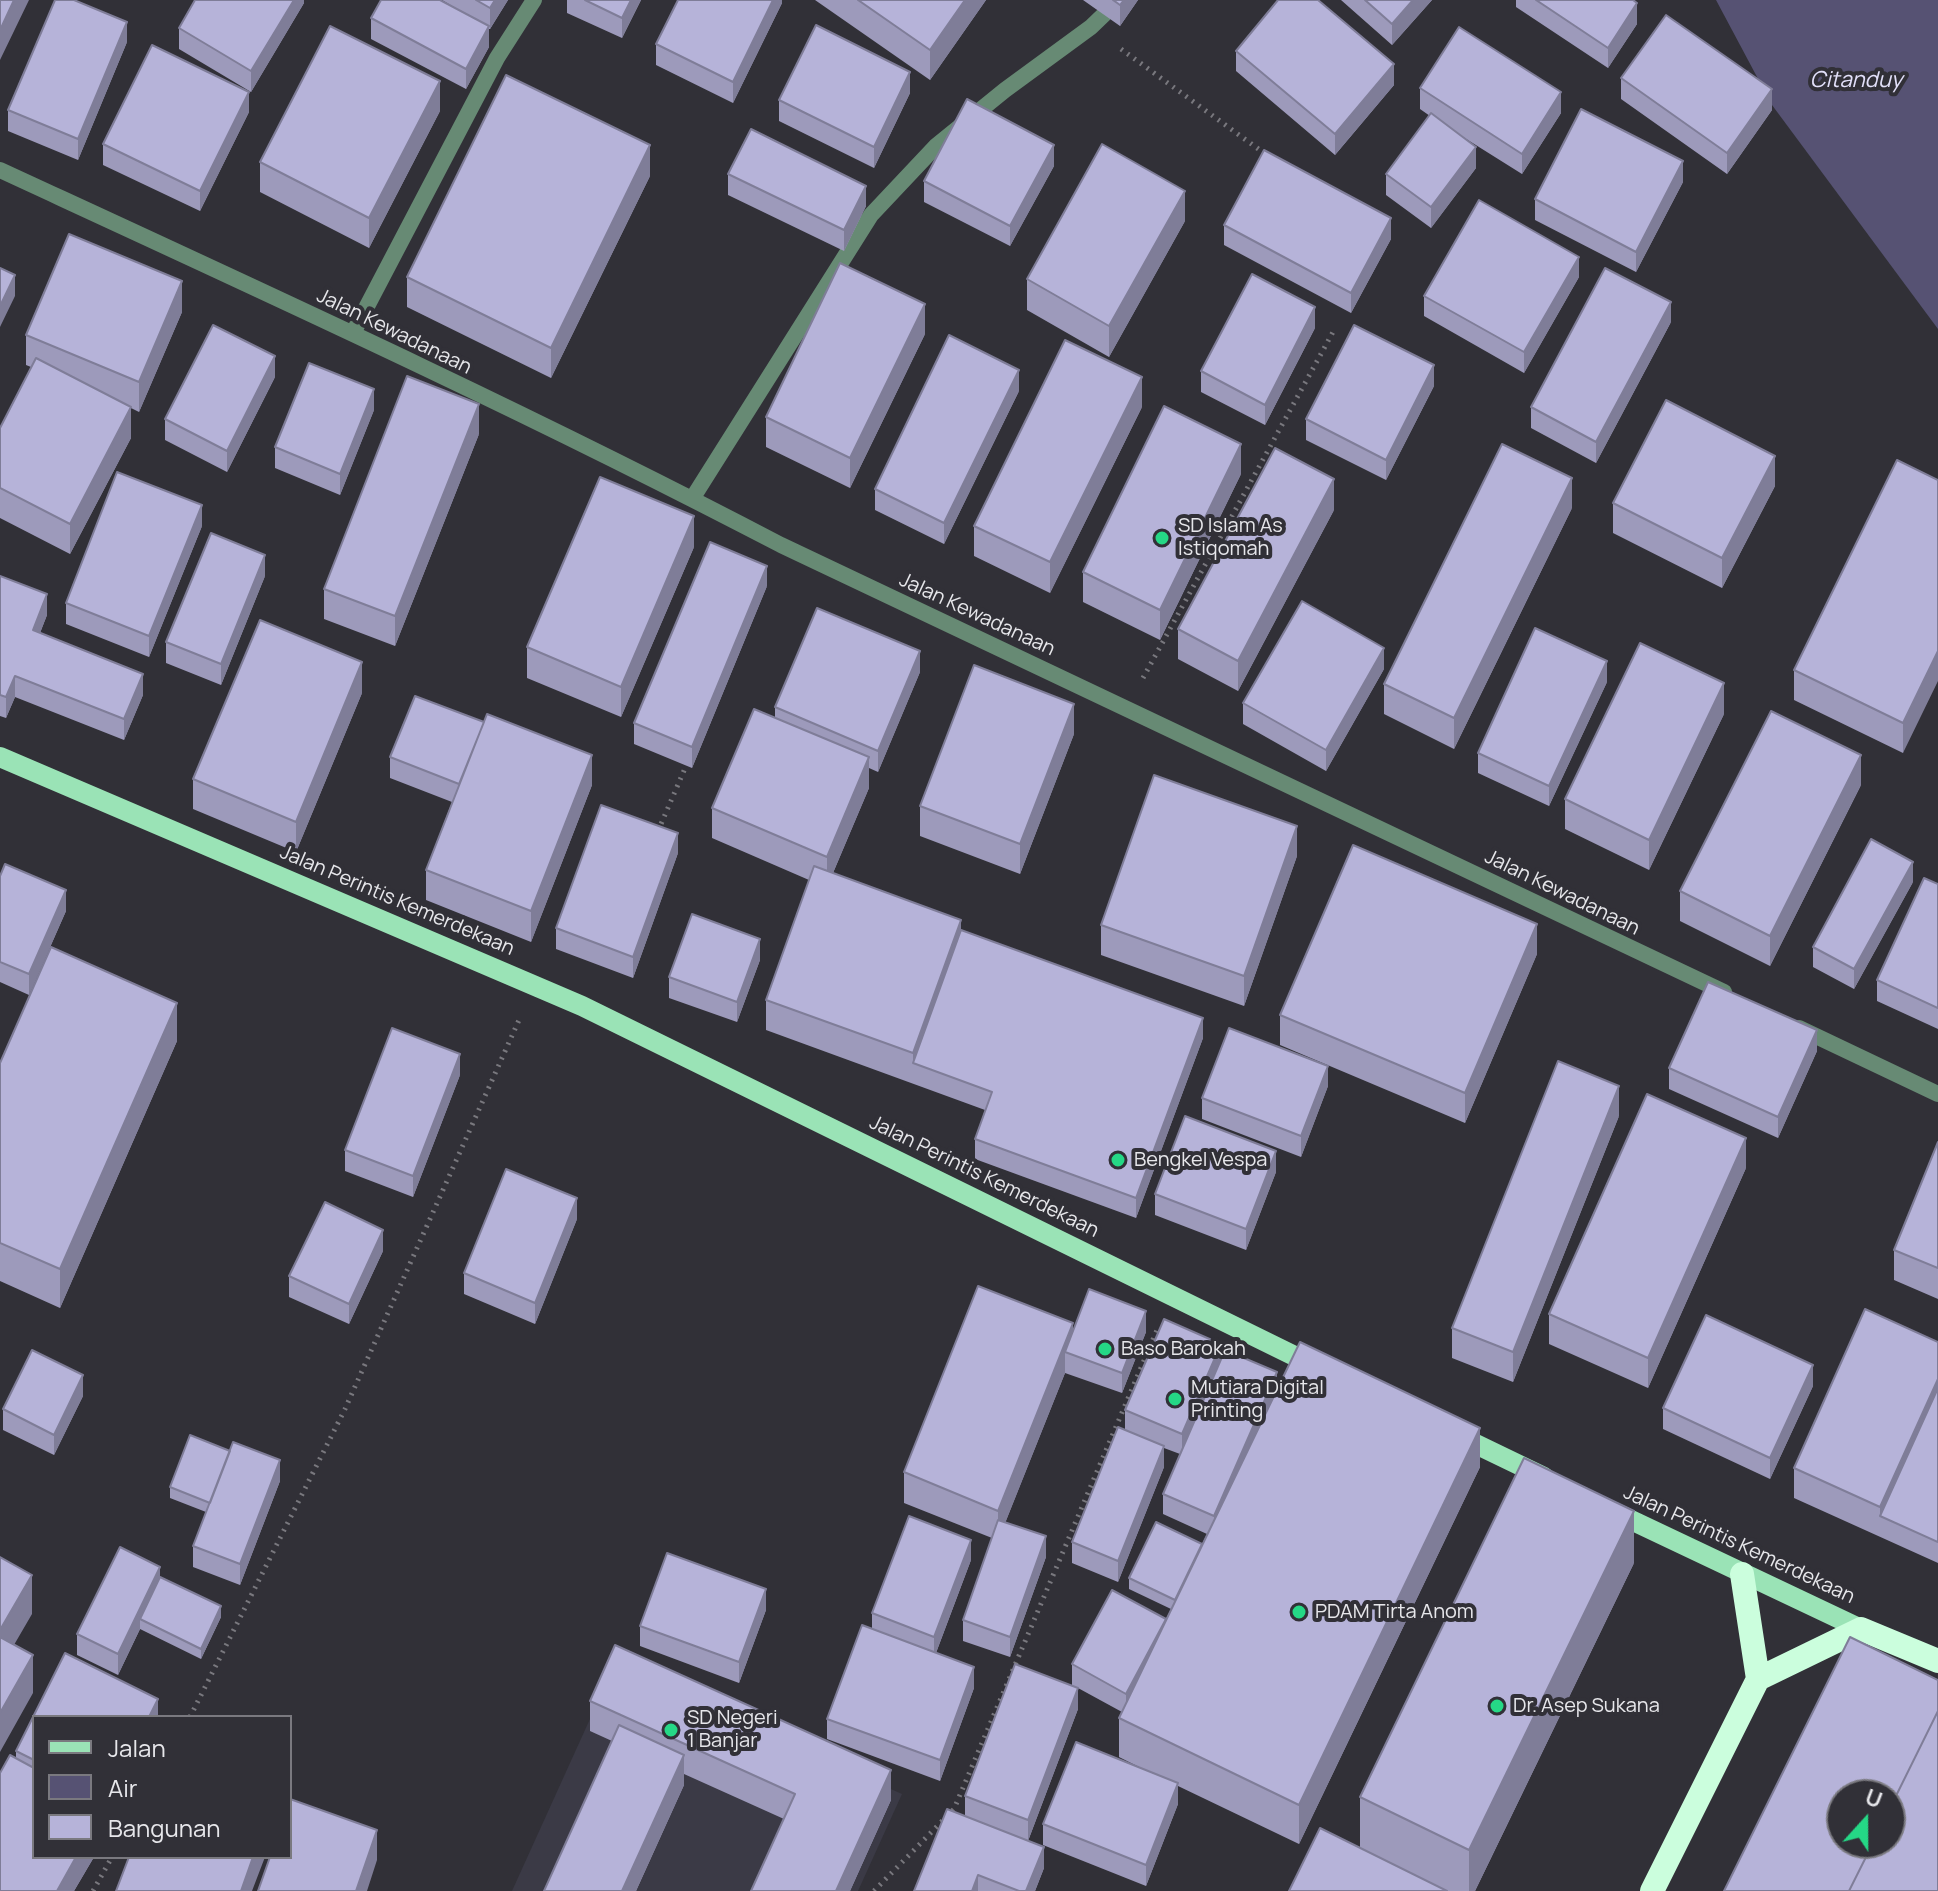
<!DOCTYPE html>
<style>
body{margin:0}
#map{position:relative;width:1938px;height:1891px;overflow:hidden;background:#313037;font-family:Manrope,sans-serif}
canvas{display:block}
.legend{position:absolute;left:32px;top:1715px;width:260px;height:144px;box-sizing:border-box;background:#313037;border:2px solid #7a797f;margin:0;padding:10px 14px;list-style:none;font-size:24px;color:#e7e7eb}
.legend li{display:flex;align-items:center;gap:16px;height:40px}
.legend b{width:40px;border:2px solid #7a797f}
.north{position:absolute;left:1826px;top:1779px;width:80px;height:80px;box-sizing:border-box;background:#313037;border:2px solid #7a797f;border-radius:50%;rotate:21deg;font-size:22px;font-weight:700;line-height:32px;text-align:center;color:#e7e7eb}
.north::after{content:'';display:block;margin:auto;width:28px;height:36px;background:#25d886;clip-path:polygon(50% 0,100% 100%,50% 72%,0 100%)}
</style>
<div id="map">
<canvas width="1938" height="1891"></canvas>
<ul class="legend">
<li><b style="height:10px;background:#9ae3b6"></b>Jalan</li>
<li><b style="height:22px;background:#565273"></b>Air</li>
<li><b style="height:22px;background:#b6b3d9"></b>Bangunan</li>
</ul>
<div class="north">U</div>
</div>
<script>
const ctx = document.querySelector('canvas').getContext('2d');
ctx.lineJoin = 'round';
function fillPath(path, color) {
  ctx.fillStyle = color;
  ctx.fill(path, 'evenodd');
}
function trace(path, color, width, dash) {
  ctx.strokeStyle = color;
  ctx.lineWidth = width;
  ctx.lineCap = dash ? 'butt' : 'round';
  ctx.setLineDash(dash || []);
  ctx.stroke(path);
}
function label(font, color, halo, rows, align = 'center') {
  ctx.font = font + ' Manrope,sans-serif';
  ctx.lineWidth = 8;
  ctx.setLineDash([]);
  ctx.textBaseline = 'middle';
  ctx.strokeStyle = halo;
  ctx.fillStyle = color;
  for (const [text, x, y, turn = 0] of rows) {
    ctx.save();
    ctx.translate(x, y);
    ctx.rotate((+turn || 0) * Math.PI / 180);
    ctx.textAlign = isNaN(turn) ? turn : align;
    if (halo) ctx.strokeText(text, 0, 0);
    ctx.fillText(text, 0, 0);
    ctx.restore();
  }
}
fillPath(new Path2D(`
 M614,1666L902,1794L858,1891H512Z`), '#3b3a46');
fillPath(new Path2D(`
 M1716,0H1938V329L1772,105Z`), '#565273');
trace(new Path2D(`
 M1121,49L1268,156
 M1143,678L1333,332
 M658,831L689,759
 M190,1717L345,1409L519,1020
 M93,1891L112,1857
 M874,1891L954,1809L1157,1330`), '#79787e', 5, [2, 6]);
trace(new Path2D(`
 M0,170C262,291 525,411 781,545L1724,992
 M353,333L497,58L534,0
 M692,499L871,215L936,146L1005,90L1091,27L1119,0
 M1799,1028L1938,1094`), '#678a74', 16);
trace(new Path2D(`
 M0,757L582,1006L1317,1367
 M1457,1435L1544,1477
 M1612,1511L1861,1629`), '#9ae3b6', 20);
trace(new Path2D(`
 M1742,1574L1758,1679
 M1758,1679L1861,1629L1938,1661
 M1652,1891L1758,1679`), '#cbfedd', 24);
fillPath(new Path2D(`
 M304,0V3L251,92L179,49V28Z
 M442,0H508L490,29H489V47L466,89L371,39V18L457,9Z
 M567,0H641L622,38L567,13Z
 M782,0V3L733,103L656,65V44Z
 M815,0H986L930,80Z
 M1083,0H1138L1120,26Z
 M1341,0H1432L1392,45Z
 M1516,0H1633L1637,24L1608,68L1516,7Z
 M127,42L78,160L8,131V110Z
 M1236,51L1394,85L1335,155L1236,71Z
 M1621,78L1772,110L1727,174L1621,99Z
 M1420,88L1561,113L1522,174L1463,137L1476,168L1431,228L1386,195V174L1430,116L1420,109Z
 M910,93L874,168L779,121V100Z
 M440,111L369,248L260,192V162Z
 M249,112L200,211L103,165V144Z
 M1054,166L1010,246L924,202V181Z
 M728,174L866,206L844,251L728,195Z
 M650,176L551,378L407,307V277Z
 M1683,182L1636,272L1535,220V199Z
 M1185,221L1109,357L1027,310V279Z
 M1224,225L1391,239L1351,313L1224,245Z
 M1579,277L1524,373L1424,316V296Z
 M182,312L139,412L131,408V438L70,554L0,518V428L31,367L26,365V335Z
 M1671,322L1596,463L1531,428V407Z
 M1315,328L1265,425L1201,392V371Z
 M925,334L850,488L766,447V417Z
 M275,377L227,472L165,440V419Z
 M1434,386L1386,480L1306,440V419Z
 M1019,391L944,544L875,510V489Z
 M1142,407L1050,593L974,556V526Z
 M374,410L340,495L275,468V447Z
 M479,434L395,646L324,619V589Z
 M1241,474L1160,640L1083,602V572Z
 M1938,480L1903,753L1794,700V670Z
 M1775,486L1722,588L1613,533V503Z
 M1572,508L1454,749L1384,714V684Z
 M1334,510L1238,691L1178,659V629Z
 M202,526L149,657L66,624V603Z
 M694,547L621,717L527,678V647Z
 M0,576L47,615L40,633L143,695L124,740L15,697L6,718L0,716Z
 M265,576L221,685L166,663V642Z
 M767,586L692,768L634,744V723Z
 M1384,669L1326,771L1243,724V703Z
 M920,672L878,772L869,768V788L833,873L1203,1038L1136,1218L975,1159V1139L985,1110L766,1030V1000L809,880L712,838V808L775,718V707Z
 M1607,682L1549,806L1478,773V753Z
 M362,693L296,852L193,809V779Z
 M1724,714L1649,870L1565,829V799Z
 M1074,734L1020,874L920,836V806Z
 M390,757L592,785L531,942L426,900V870L452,802L390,778Z
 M1861,785L1770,966L1680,921V891Z
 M678,853L633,978L556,949V928Z
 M1297,856L1244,1006L1101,955V925Z
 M0,876L66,911L29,995L0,982Z
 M1913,882L1854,989L1813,967V947Z
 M1938,884V1029L1877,1001V980Z
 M1537,954L1465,1123L1280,1045V1015Z
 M760,960L737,1022L669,998V977Z
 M177,1041L60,1308L0,1281V1063Z
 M1817,1051L1778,1138L1669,1089V1068Z
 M460,1075L413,1197L345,1171V1150Z
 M1328,1086L1301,1157L1202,1119V1098Z
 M1619,1116L1513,1382L1452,1358V1328Z
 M1938,1142V1299L1894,1280V1250Z
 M1746,1168L1648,1388L1549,1344V1314Z
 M1276,1172L1246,1250L1155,1215V1194Z
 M577,1219L535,1324L464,1294V1273Z
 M383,1251L349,1324L289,1297V1276Z
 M1073,1330L1146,1332L1122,1393L1065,1373L1005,1523L1046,1557L1010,1657L963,1641V1620L992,1538L904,1503V1472Z
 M1938,1342V1563L1794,1498V1468Z
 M1221,1360L1277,1388L1480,1467L1299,1844L1178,1786V1804L1146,1886L1043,1845V1824L1147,1771L1119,1757V1718L1122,1712L1078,1688V1709L1028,1841L1044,1868L1035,1891H914L965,1816V1796L1072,1685V1664L1166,1619L1171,1609L1129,1589V1578L1202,1544L1207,1534L1163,1514V1494L1180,1454L1164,1448V1467L1118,1582L1072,1563V1542L1125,1430V1410Z
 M1813,1386L1770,1479L1663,1429V1408Z
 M83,1396L54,1455L3,1430V1409Z
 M230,1451L280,1481L240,1585L193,1567V1546L206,1512L170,1498V1487Z
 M971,1560L936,1653L974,1688L940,1781L827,1739V1719L872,1629V1613Z
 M1634,1563L1475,1891H1289L1360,1848V1797Z
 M160,1577L221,1617L201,1659L140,1629L118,1675L77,1655V1634Z
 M766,1610L739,1683L640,1646V1626Z
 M65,1653L158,1699V1717H34V1857H94L74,1891H0V1773L10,1755L16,1758V1751Z
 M590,1701L891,1800L850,1891H751L784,1819L684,1774V1785L636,1891H544L612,1741L590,1731Z`), '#9d9abb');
fillPath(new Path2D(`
 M14,0H29L0,60V30Z
 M294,0H304V3L251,92V71Z
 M495,0H508L490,29V8Z
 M631,0H641L622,38V18Z
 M773,0H782V3L733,103V82Z
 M965,0H986L930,80V50Z
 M1124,0H1138L1120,26V5Z
 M1413,0H1432L1392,45V24Z
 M1637,3V24L1608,68V48Z
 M127,22V42L78,160V139Z
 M489,26V47L466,89V69Z
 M1394,64V85L1335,155V134Z
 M910,72V93L874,168V147Z
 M440,81V111L369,248V218Z
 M1772,89V110L1727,174V153Z
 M249,92V112L200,211V191Z
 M1561,92V113L1522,174V154Z
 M650,145V176L551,378V348Z
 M1054,145V166L1010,246V226Z
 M1476,147V168L1431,228V207Z
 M1683,161V182L1636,272V252Z
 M866,186V206L844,251V230Z
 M1185,191V221L1109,357V326Z
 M1391,218V239L1351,313V293Z
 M1579,257V277L1524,373V352Z
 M15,275V296L0,327V306Z
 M182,281V312L139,412V382Z
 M1671,302V322L1596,463V442Z
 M925,304V334L850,488V458Z
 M1315,307V328L1265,425V405Z
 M275,356V377L227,472V451Z
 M1434,365V386L1386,480V460Z
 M1019,370V391L944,544V523Z
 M1142,377V407L1050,593V562Z
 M374,389V410L340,495V474Z
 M479,404V434L395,646V616Z
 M131,407V438L70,554V524Z
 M1241,444V474L1160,640V610Z
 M1775,456V486L1722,588V558Z
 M1572,478V508L1454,749V718Z
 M1334,479V510L1238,691V661Z
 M202,505V526L149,657V636Z
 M694,516V547L621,717V687Z
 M265,555V576L221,685V664Z
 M767,566V586L692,768V747Z
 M47,594V615L33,651V630Z
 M1384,648V669L1326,771V750Z
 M920,651V672L878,772V751Z
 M1938,651V681L1903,753V723Z
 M1607,661V682L1549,806V786Z
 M362,662V693L296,852V822Z
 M143,674V695L124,740V719Z
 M15,676V697L6,718V697Z
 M1724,683V714L1649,870V840Z
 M1074,704V734L1020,874V844Z
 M592,755V785L531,942V911Z
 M1861,755V785L1770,966V936Z
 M869,757V788L827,887V857Z
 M1297,826V856L1244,1006V976Z
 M678,833V853L633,978V957Z
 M1913,862V882L1854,989V969Z
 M66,890V911L29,995V974Z
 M961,920V950L913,1063V1053Z
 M1537,924V954L1465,1123V1093Z
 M760,939V960L737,1022V1002Z
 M177,1003V1041L60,1308V1269Z
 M1203,1018V1038L1136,1218V1198Z
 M1817,1030V1051L1778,1138V1117Z
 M460,1054V1075L413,1197V1176Z
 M1328,1066V1086L1301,1157V1136Z
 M1619,1086V1116L1513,1382V1352Z
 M1746,1138V1168L1648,1388V1358Z
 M1276,1151V1172L1246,1250V1229Z
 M577,1198V1219L535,1324V1303Z
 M383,1230V1251L349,1324V1304Z
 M1146,1311V1332L1122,1393V1373Z
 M1073,1323V1353L1065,1352V1373L998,1541V1511Z
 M1221,1344V1365L1182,1455V1434Z
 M1813,1365V1386L1770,1479V1458Z
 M1277,1372V1393L1214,1537V1516Z
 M83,1375V1396L54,1455V1435Z
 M1938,1379V1409L1880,1516V1507Z
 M1480,1428V1467L1299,1844V1805Z
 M1164,1446V1467L1118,1582V1561Z
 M280,1460V1481L240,1585V1564Z
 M1634,1511V1563L1475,1891H1469V1850Z
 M1046,1536V1557L1010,1657V1637Z
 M971,1540V1560L934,1658V1637Z
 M160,1567V1588L140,1619V1629L118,1675V1654Z
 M32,1575V1614L0,1669V1630Z
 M766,1589V1610L739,1683V1662Z
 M221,1606V1617L201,1659V1649Z
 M1166,1619L1126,1714V1694Z
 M33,1655V1693L0,1752V1713Z
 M974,1667V1688L940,1781V1760Z
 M1078,1688V1709L1028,1841V1820Z
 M158,1699V1717H149Z
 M684,1755V1785L636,1891H622Z
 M891,1770V1800L850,1891H836Z
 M1178,1783V1804L1146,1886V1865Z
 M377,1830V1860L367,1891H356Z
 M1044,1847V1868L1035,1891H1026Z
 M76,1857H94L74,1891H57Z
 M253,1857H265L252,1891H241Z
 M978,1875V1891H972Z`), '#7f7d98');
const building = new Path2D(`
 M0,0H14L0,30Z
 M55,0H74L127,22L78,139L8,110Z
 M195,0H294L251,71L179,28Z
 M381,0H440L489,26L466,69L371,18Z
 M476,0H495L490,8Z
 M585,0H631L622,18Z
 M678,0H773L733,82L656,44Z
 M858,0H965L930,50Z
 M1113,0H1124L1120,5Z
 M1278,0H1318L1394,64L1335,134L1236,51Z
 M1365,0H1413L1392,24Z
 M1536,0H1633L1637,3L1608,48Z
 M1666,15L1772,89L1727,153L1621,78Z
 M816,25L910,72L874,147L779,100Z
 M330,26L440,81L369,218L260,162Z
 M1459,27L1561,92L1522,154L1420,88Z
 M152,45L249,92L200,191L103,144Z
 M506,75L650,145L551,348L407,277Z
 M967,99L1054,145L1010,226L924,181Z
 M1581,109L1683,161L1636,252L1535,199Z
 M1431,113L1476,147L1431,207L1386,174Z
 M751,129L866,186L844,230L728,174Z
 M1102,144L1185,191L1109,326L1027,279Z
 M1264,150L1391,218L1351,293L1224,225Z
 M1479,200L1579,257L1524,352L1424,296Z
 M69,234L182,281L139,382L26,335Z
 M840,263L925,304L850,458L766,417Z
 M0,268L15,275L0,306Z
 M1605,268L1671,302L1596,442L1531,407Z
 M1252,274L1315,307L1265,405L1201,371Z
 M213,325L275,356L227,451L165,419Z
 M1354,325L1434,365L1386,460L1306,419Z
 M949,335L1019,370L944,523L875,489Z
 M1065,340L1142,377L1050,562L974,526Z
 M36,358L131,407L70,524L0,488V428Z
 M309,363L374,389L340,474L275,447Z
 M407,376L479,404L395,616L324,589Z
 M1666,400L1775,456L1722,558L1613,503Z
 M1164,406L1241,444L1160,610L1083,572Z
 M1502,444L1572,478L1454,718L1384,684Z
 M1275,448L1334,479L1238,661L1178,629Z
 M1897,460L1938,480V651L1903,723L1794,670Z
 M117,472L202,505L149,636L66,603Z
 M600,477L694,516L621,687L527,647Z
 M211,533L265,555L221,664L166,642Z
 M710,542L767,566L692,747L634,723Z
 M0,576L47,594L33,630L143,674L124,719L15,676L6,697L0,695Z
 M1302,601L1384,648L1326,750L1243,703Z
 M817,608L920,651L878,751L775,707Z
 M260,620L362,662L296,822L193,779Z
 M1535,628L1607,661L1549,786L1478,753Z
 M1640,643L1724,683L1649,840L1565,799Z
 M974,665L1074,704L1020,844L920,806Z
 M415,696L484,722L459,784L390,757Z
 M754,709L869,757L827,857L712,808Z
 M1771,711L1861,755L1770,936L1680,891Z
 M487,714L592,755L531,911L426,870Z
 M1154,775L1297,826L1244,976L1101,925Z
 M601,805L678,833L633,957L556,928Z
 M1871,839L1913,862L1854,969L1813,947Z
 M1353,845L1537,924L1465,1093L1280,1015Z
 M5,864L66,890L29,974L0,962V876Z
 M814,866L961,920L913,1053L766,1000Z
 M1924,878L1938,884V1008L1877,980Z
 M692,914L760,939L737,1002L669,977Z
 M961,930L1203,1018L1136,1198L975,1139L992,1092L913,1063Z
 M51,947L177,1003L60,1269L0,1243V1063Z
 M1708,982L1817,1030L1778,1117L1669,1068Z
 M392,1028L460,1054L413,1176L345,1150Z
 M1229,1028L1328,1066L1301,1136L1202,1098Z
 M1558,1061L1619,1086L1513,1352L1452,1328Z
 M1647,1094L1746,1138L1648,1358L1549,1314Z
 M1185,1116L1276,1151L1246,1229L1155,1194Z
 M1938,1142V1268L1894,1250Z
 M506,1169L577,1198L535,1303L464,1273Z
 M325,1202L383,1230L349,1304L289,1276Z
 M978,1286L1073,1323L998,1511L904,1472Z
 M1089,1289L1146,1311L1122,1373L1065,1352Z
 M1865,1309L1938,1342V1379L1880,1507L1794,1468Z
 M1706,1315L1813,1365L1770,1458L1663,1408Z
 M1164,1319L1221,1344L1182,1434L1125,1410Z
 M1300,1342L1480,1428L1299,1805L1119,1718Z
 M32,1350L83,1375L54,1435L3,1409Z
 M1225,1350L1277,1372L1214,1516L1163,1494Z
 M1938,1388V1542L1880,1516Z
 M1118,1427L1164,1446L1118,1561L1072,1542Z
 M190,1435L230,1451L210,1503L170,1487Z
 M233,1442L280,1460L240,1564L193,1546Z
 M1524,1458L1634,1511L1469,1850L1360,1797Z
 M909,1516L971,1540L934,1637L872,1613Z
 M998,1520L1046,1536L1010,1637L963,1620Z
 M1156,1522L1202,1544L1175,1600L1129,1578Z
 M120,1547L160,1567L118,1654L77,1634Z
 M667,1553L766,1589L739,1662L640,1626Z
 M0,1557L32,1575L0,1630Z
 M160,1577L221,1606L201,1649L140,1619Z
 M1112,1590L1166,1619L1126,1694L1072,1664Z
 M862,1625L974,1667L940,1760L827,1719Z
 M0,1637L33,1655L0,1713Z
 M1850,1637L1938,1680V1711L1890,1808V1795H1842V1843H1873L1849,1891H1724Z
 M615,1645L891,1770L836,1891H751L795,1794L590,1701Z
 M65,1653L158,1699L149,1717H34V1760L16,1751Z
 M1015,1664L1078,1688L1028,1820L965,1796Z
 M1938,1711V1891H1849L1873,1843H1890V1808Z
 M619,1725L684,1755L622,1891H544Z
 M1076,1742L1178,1783L1146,1865L1043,1824Z
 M10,1755L34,1768V1857H76L57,1891H0V1773Z
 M290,1799L377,1830L356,1891H258L270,1857H290Z
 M947,1809L1044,1847L1026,1891H1019L978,1875L972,1891H914Z
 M1320,1828L1447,1891H1289Z
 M129,1857H253L241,1891H116Z`);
fillPath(building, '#b6b3d9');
trace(building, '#7f7d98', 2);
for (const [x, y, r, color] of [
 [1162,538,8,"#25d886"],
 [1118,1160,8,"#25d886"],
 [1105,1349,8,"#25d886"],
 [1175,1399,8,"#25d886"],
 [1299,1612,8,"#25d886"],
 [1497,1706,8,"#25d886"],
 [671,1730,8,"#25d886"]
]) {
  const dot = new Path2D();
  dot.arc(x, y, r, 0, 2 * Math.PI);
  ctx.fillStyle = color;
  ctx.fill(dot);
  trace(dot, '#313037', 3);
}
label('20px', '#e7e7eb', '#313037', [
 ["Jalan Kewadanaan",394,332,26],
 ["Jalan Kewadanaan",977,615,25],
 ["Jalan Kewadanaan",1562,893,26],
 ["Jalan Perintis Kemerdekaan",397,901,23],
 ["Jalan Perintis Kemerdekaan",984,1177,26],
 ["Jalan Perintis Kemerdekaan",1739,1545,25]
]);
label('20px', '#e7e7eb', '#313037', [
 ["SD Islam As",1178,526],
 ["Istiqomah",1178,549],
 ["Bengkel Vespa",1134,1160],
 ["Baso Barokah",1121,1349],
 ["Mutiara Digital",1191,1388],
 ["Printing",1191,1411],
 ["PDAM Tirta Anom",1315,1612],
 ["Dr. Asep Sukana",1513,1706],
 ["SD Negeri",687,1718],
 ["1 Banjar",687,1741]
], 'left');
label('italic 22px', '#e2e0f9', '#313037', [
 ["Citanduy",1856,81]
]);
</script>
